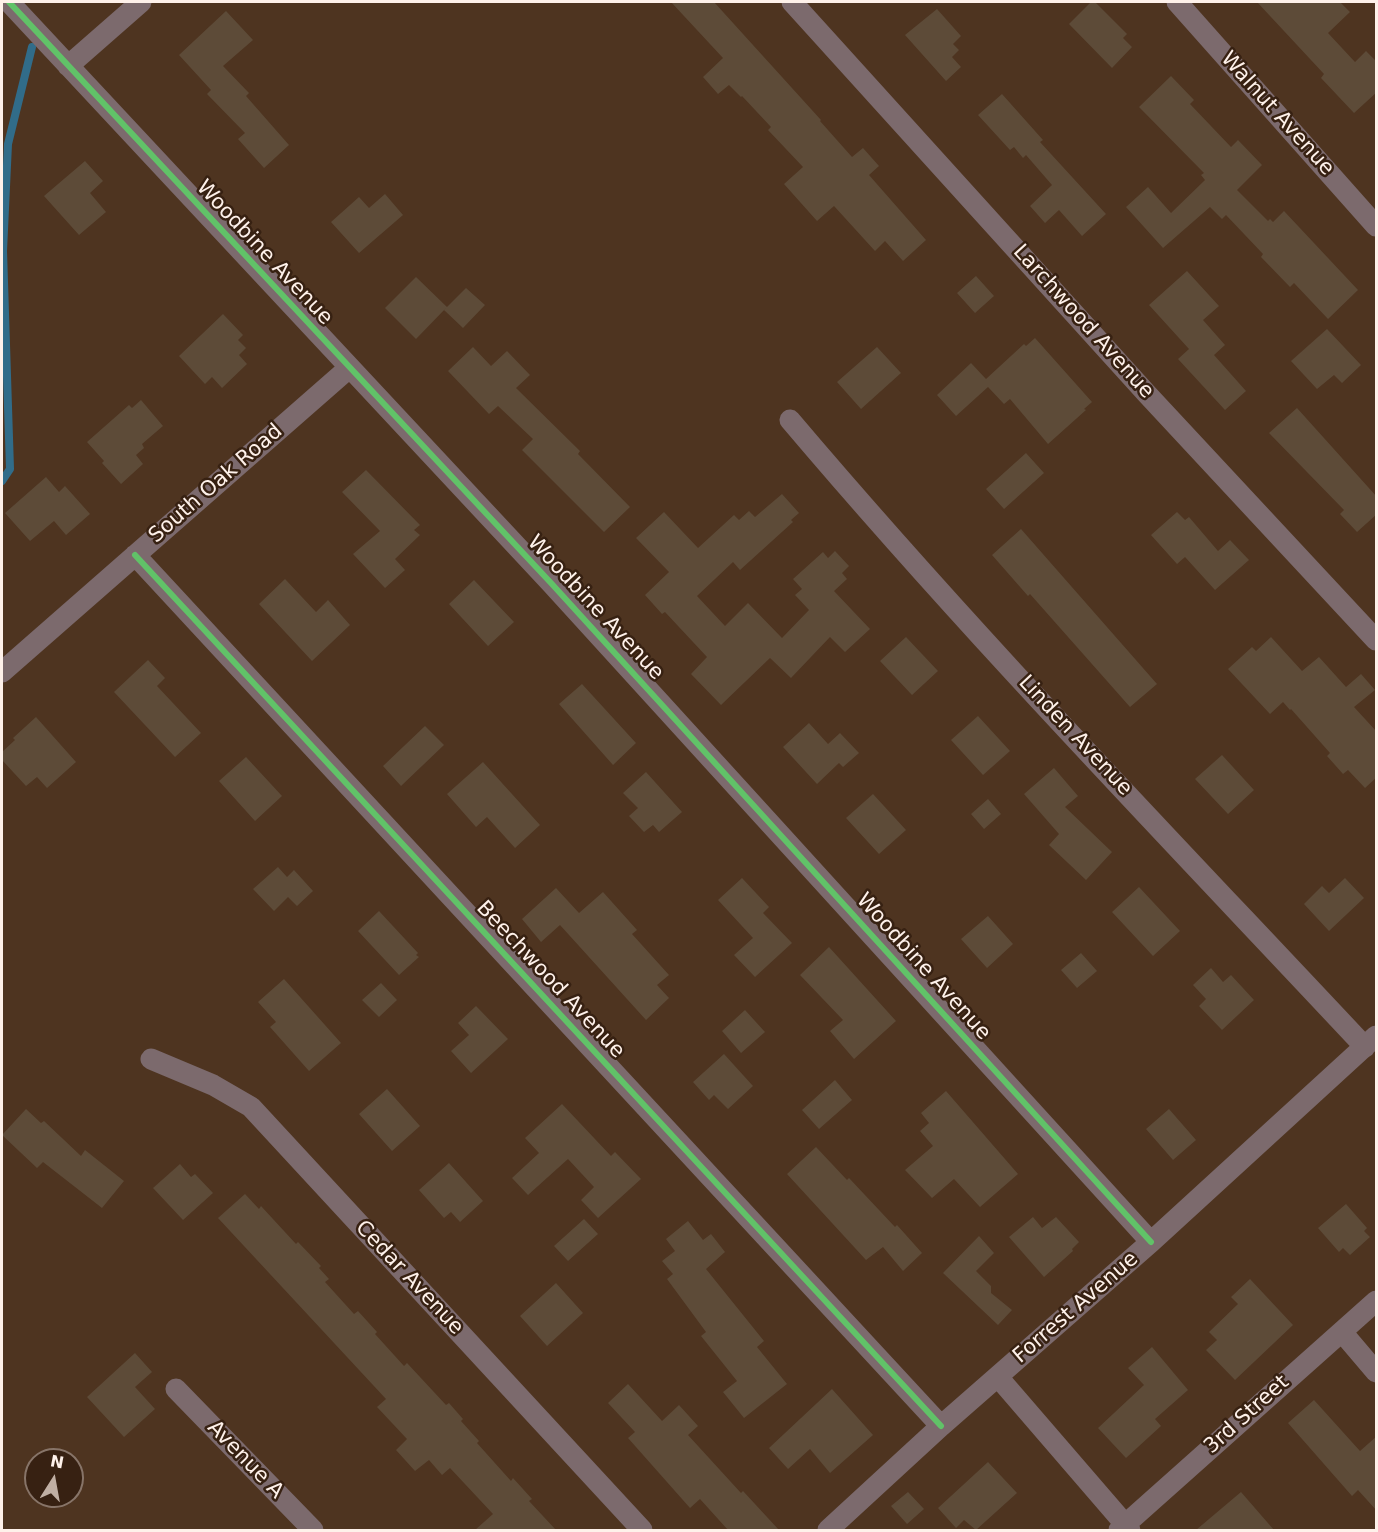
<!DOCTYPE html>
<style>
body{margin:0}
#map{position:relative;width:1378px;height:1532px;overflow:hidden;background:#4e3420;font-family:"DejaVu Sans",sans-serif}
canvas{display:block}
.frame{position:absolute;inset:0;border:3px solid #fef1ea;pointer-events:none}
.north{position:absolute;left:24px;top:1448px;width:60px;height:60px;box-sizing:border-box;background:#372112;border:2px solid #877468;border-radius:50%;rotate:11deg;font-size:16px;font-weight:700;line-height:24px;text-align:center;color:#fef1ea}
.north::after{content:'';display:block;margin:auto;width:21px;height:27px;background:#c0afa3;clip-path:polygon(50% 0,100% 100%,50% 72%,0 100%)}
</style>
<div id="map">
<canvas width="1378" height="1532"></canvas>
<div class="frame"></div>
<div class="north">N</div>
</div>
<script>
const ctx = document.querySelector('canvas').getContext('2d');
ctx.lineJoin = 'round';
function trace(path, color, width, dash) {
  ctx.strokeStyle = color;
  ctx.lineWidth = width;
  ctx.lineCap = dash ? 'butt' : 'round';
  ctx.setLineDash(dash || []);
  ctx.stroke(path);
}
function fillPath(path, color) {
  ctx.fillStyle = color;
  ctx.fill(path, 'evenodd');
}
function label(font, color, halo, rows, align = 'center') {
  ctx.font = font + ' "DejaVu Sans",sans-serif';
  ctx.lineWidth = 5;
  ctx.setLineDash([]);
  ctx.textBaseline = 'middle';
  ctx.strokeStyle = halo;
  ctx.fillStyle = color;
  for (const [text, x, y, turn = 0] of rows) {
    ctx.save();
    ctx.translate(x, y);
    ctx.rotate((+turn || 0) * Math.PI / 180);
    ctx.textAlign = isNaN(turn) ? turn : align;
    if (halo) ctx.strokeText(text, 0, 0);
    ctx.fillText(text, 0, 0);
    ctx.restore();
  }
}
trace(new Path2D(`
 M2,481L10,469L3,251L8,144L32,47`), '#316c89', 8);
fillPath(new Path2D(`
 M671,2H714L821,120L820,121L852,157L863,148L879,166L869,175L926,240L903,261L885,241L875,251L834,206L817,221L784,184L803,167L768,130L771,127L742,96L741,97L729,85L718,94L703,77L723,58Z
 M1091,2H1095L1127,34L1123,38L1132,47L1112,68L1069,24Z
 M1257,2H1340L1350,12L1328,33L1355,62L1366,51L1377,62V92L1354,113L1321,78L1324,74Z
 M937,9L961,36L953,44L959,50L952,57L961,67L946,81L905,35Z
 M226,11L253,40L223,66L249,93L246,96L289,145L264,168L238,139L245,133L207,94L211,90L179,55Z
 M1171,76L1194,100L1190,104L1231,147L1238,140L1262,165L1237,190L1268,221L1270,219L1273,222L1284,211L1358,290L1328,319L1294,283L1290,287L1261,257L1263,254L1226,215L1222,219L1210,207L1163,248L1126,207L1148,187L1171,213L1205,180L1201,175L1204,173L1139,107Z
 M1002,94L1043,140L1040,142L1106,214L1082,236L1059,210L1045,223L1030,206L1052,185L1026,155L1023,158L1014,147L1010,150L978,115Z
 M85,161L103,181L90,193L106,212L79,235L44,196Z
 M385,194L403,215L359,253L331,222L359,197L369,208Z
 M1187,271L1219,306L1203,320L1225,345L1214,355L1246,391L1225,410L1178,359L1189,349L1149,305Z
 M976,276L994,296L975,313L957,293Z
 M416,277L447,307L416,339L385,308Z
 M466,288L485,305L463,328L444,310Z
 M223,314L243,335L238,340L246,348L239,355L247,364L222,388L212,377L205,384L179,356Z
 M1327,329L1361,365L1342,383L1334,375L1317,389L1291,361Z
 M1035,338L1092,402L1084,409L1086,410L1048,444L1010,399L1004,404L988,387L956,416L937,395L971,363L986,379L1024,344L1026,346Z
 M473,347L491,366L507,351L530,375L516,388L580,451L578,454L630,507L604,532L522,450L533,439L498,406L489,414L448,371Z
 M877,347L901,373L861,409L837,382Z
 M141,400L163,426L142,444L144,448L136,455L143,464L121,484L102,463L104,461L87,442L129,405L132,408Z
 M1297,408L1377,497V514L1357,532L1340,514L1344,510L1269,433Z
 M1026,453L1044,473L1004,509L986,489Z
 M366,470L420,525L414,530L420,535L395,559L405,570L385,588L353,554L380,531L342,492Z
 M46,477L59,492L65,486L90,514L66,535L54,521L30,541L5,513Z
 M782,494L799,513L791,520L793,522L740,570L733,562L697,596L725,626L748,603L782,638L809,610L795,595L802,589L793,579L823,552L828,558L835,551L849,566L842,573L847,579L834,591L870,629L845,652L830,637L791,678L770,658L721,705L691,674L707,657L665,612L662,614L645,595L669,572L636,538L664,512L698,548L734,515L739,520L749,511L755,517Z
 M1177,512L1185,520L1189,517L1218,551L1230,540L1249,560L1215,590L1185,557L1177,564L1151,535Z
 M1021,529L1157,684L1130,707L1030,594L1028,596L992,555Z
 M285,579L316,612L328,600L350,625L312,661L259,604Z
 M474,580L514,622L488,646L449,604Z
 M906,637L938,671L912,695L880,661Z
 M1271,637L1302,671L1319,657L1346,687L1361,674L1375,690L1354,707L1377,732V777L1365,788L1348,770L1343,774L1327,756L1330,753L1291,709L1290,710L1283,702L1270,714L1228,669L1252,647L1256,651Z
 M148,660L165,678L157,686L201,733L175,757L114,692Z
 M582,684L636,743L613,765L559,704Z
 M978,716L1010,751L983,775L951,740Z
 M36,717L76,762L47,788L37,777L26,786L2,760V752L15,740L13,738Z
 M809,723L828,744L840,733L859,753L843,767L839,763L817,784L783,747Z
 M425,726L444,745L401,786L383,766Z
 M1222,755L1254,790L1228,814L1195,779Z
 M246,757L282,796L255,821L219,781Z
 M483,762L540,825L515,848L487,817L476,827L447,794Z
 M1054,768L1078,796L1065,807L1112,852L1086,880L1049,845L1059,834L1024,794Z
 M646,772L682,812L659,832L653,825L644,832L629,816L638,808L623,793Z
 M873,794L906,830L879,854L846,818Z
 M988,799L1001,814L984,829L971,814Z
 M278,867L287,877L294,870L313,891L297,906L288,897L274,911L253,889Z
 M742,878L769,907L763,913L792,943L755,977L734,955L753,938L718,900Z
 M1345,878L1364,898L1329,931L1304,904L1322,886L1329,893Z
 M1139,887L1180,931L1153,956L1112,912Z
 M556,888L579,913L603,892L637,930L632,934L669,975L657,985L669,998L646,1020L560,925L541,942L522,919Z
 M379,911L418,953L416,955L419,957L399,975L358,931Z
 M988,916L1013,944L987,968L961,939Z
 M829,947L896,1021L854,1059L830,1031L843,1020L800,975Z
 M1081,953L1097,971L1077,988L1061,970Z
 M1211,968L1223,982L1231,975L1254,1000L1222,1030L1199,1006L1206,999L1193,985Z
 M284,979L341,1043L309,1071L270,1027L276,1022L258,1002Z
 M381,983L397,1000L379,1017L362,1000Z
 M476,1006L508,1039L471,1073L451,1051L469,1035L458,1023Z
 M745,1010L765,1032L741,1053L722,1031Z
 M724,1054L753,1086L728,1109L714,1095L709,1100L693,1082Z
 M835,1080L852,1100L819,1129L802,1110Z
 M387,1089L420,1126L392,1151L359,1114Z
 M946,1091L1018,1174L980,1207L954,1179L932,1198L905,1170L933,1146L920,1131L929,1123L921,1113Z
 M562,1104L611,1156L615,1152L641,1179L598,1218L581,1200L594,1187L568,1159L528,1195L512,1178L539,1153L525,1138Z
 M26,1109L41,1123L44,1121L81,1156L85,1150L124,1181L102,1208L43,1162L37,1168L2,1135Z
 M1169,1109L1196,1140L1173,1160L1146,1129Z
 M816,1147L847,1180L849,1178L895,1227L897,1225L922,1253L903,1271L883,1247L866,1260L787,1174Z
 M449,1163L483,1201L460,1222L451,1212L444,1218L419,1190Z
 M180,1164L191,1177L195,1174L213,1193L183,1220L153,1188Z
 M245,1194L259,1209L261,1206L296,1244L298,1242L321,1266L319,1268L329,1279L325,1282L354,1314L358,1311L377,1332L375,1334L404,1366L407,1363L446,1405L449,1403L463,1419L461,1421L479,1441L477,1443L511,1481L513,1478L532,1499L529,1501L556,1530H475L493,1514L450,1468L442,1475L429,1460L415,1471L396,1450L407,1439L377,1407L386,1399L218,1218Z
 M1346,1204L1367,1228L1364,1231L1370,1237L1350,1255L1343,1248L1339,1252L1318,1228Z
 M1033,1217L1042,1228L1056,1217L1079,1242L1072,1249L1073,1251L1044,1277L1009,1237Z
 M584,1219L598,1234L568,1261L554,1246Z
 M688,1221L703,1240L711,1234L725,1252L706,1269L764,1341L757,1347L787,1384L744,1418L723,1392L737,1381L701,1336L706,1332L667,1279L673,1274L662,1261L675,1251L666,1239Z
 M979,1236L994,1253L976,1271L991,1286V1293L1012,1310L998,1325L943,1273Z
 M1250,1279L1293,1325L1235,1380L1206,1350L1217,1340L1209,1332L1238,1304L1231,1297Z
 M556,1283L583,1313L547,1346L520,1316Z
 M1152,1347L1188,1390L1155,1419L1161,1426L1126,1458L1098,1428L1144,1385L1128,1368Z
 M135,1353L152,1372L135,1387L155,1409L124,1437L87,1397Z
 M628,1384L662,1421L679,1405L698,1426L688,1435L741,1493L743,1491L779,1530H728L700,1499L690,1508L628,1438L635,1432L608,1403Z
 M832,1389L873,1435L830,1473L810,1449L788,1469L769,1448Z
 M1314,1400L1360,1451L1377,1436V1511L1358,1490L1352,1496L1288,1423Z
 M988,1462L1017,1493L976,1530L964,1520L956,1528L938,1508Z
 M908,1492L924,1509L907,1524L891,1506Z
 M1241,1492L1274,1530H1196Z`), '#5d4b38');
trace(new Path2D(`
 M9,2L551,583L1151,1242
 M792,2L1147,394L1376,640
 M1177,2L1376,226
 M68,66L141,2
 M790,420C973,636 1171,840 1365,1047
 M135,555L941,1426
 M2,672L349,368
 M151,1059L213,1085L251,1107L642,1530
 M1342,1332L1376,1372
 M998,1377L1130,1530
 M176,1389L313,1530
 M828,1530L941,1426L1151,1242L1376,1036
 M1119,1530L1376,1301`), '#7c6a6d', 21);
trace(new Path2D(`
 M9,2L551,583L1151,1242
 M135,555L941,1426`), '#61c268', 6);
label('21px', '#fef1ea', '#372112', [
 ["Walnut Avenue",1277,114,48],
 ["Woodbine Avenue",264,253,47],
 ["Larchwood Avenue",1083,322,48],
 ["South Oak Road",216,484,-41],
 ["Woodbine Avenue",595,608,47],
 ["Linden Avenue",1075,736,47],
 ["Woodbine Avenue",923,967,48],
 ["Beechwood Avenue",550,980,47],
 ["Cedar Avenue",409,1278,47],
 ["Forrest Avenue",1076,1308,-41],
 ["3rd Street",1247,1415,-42],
 ["Avenue A",245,1460,46]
]);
</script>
